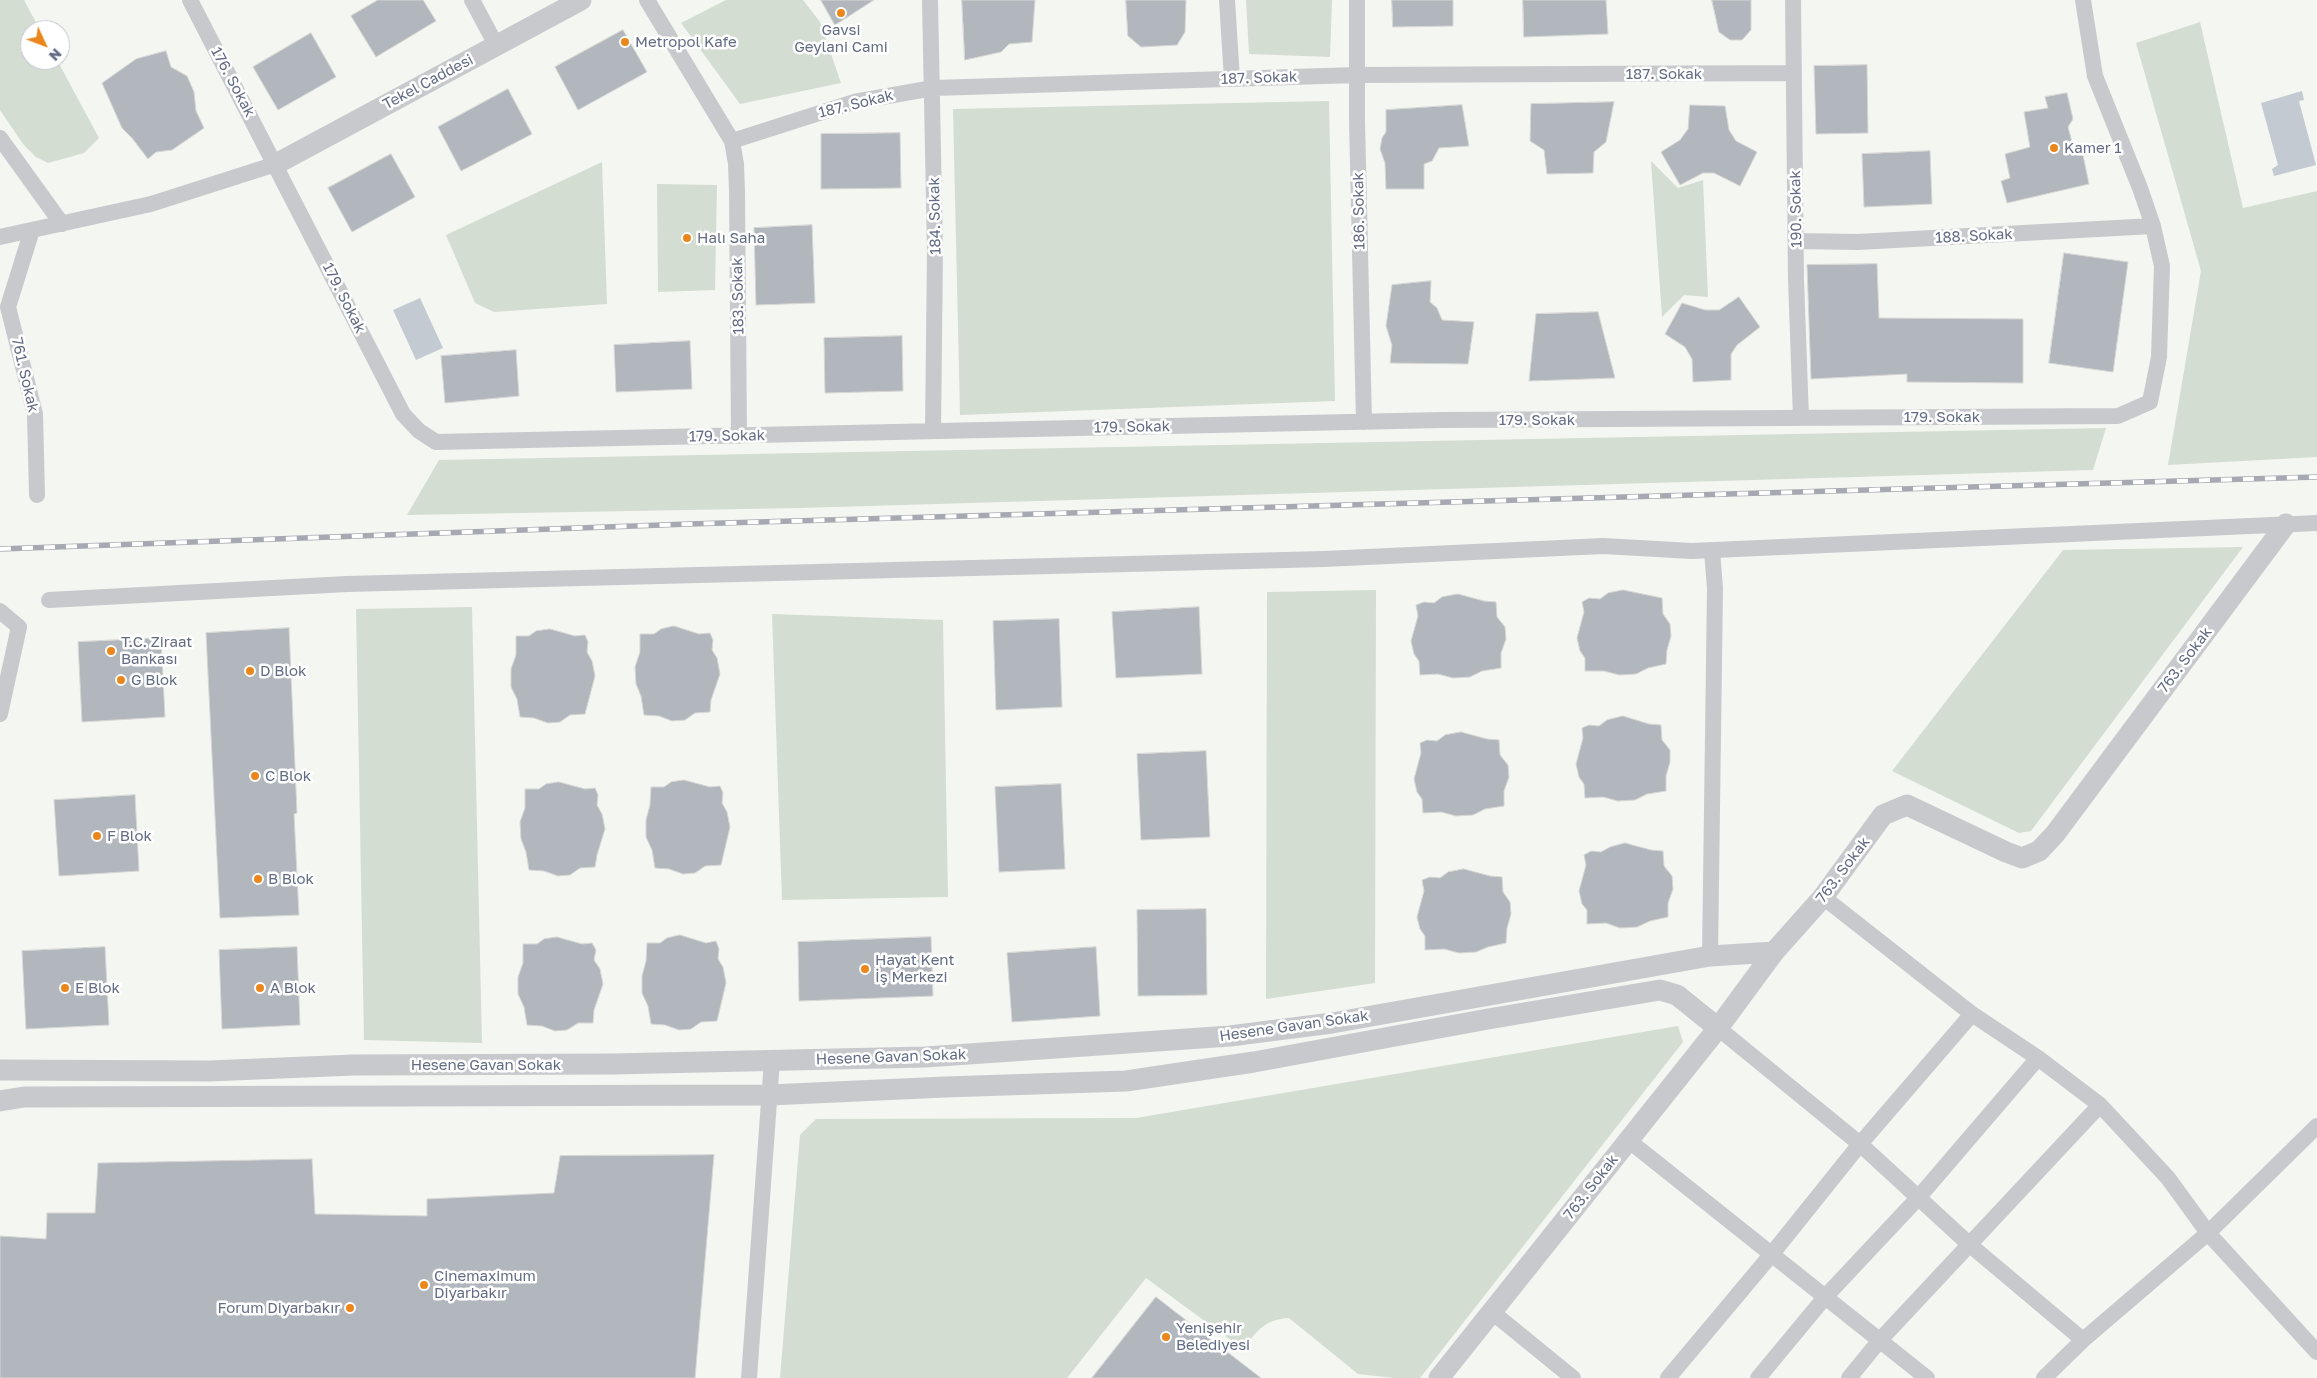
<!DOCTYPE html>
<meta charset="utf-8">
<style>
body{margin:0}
#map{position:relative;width:2317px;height:1378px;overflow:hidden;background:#f4f6f1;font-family:"Golos Text",sans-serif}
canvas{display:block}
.north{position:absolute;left:20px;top:20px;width:50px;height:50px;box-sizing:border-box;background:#fff;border:1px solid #c1c4ce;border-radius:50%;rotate:133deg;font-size:14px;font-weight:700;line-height:20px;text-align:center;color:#636c84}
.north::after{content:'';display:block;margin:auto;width:18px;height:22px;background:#eb861c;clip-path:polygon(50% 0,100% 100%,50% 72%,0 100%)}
</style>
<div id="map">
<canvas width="2317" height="1378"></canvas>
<div class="north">N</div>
</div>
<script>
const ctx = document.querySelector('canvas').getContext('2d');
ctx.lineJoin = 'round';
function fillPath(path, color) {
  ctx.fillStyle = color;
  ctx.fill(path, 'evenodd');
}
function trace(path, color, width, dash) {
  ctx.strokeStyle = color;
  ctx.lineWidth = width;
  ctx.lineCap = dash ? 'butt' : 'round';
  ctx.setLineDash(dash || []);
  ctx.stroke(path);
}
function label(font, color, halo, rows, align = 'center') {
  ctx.font = font + ' "Golos Text",sans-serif';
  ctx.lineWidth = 5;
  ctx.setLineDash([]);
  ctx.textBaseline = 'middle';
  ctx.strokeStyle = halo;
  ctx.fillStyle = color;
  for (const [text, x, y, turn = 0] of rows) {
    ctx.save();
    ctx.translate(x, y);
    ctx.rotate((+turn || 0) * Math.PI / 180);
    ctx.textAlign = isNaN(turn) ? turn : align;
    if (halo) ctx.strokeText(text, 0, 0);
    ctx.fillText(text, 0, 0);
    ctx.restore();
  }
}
fillPath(new Path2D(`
 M0,0H24L40,30H30V60H57L99,138L84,153L48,163L36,157L23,144L0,110Z
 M726,0H803L820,22L841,83L740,104L681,23Z
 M1246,0H1332L1330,57L1249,54Z
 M2200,22L2243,208L2317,191V457L2168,465L2201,271L2136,43Z
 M1329,101L1335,401L960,415L953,109Z
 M1651,161L1678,188L1703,180L1708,297L1684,295L1662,317Z
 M602,162L607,304L494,312L475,303L446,235Z
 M657,184L717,185L715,290L658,292Z
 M2106,428L2093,470L800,508L407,515L439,460Z
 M2243,547L2031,831L2019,833L1892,771L2063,550Z
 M1376,590L1375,983L1266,999L1267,592Z
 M472,607L482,1043L364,1040L356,609Z
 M772,614L943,620L948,897L782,900Z
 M1678,1026L1683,1042L1420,1378H1394L1358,1374L1289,1318C1265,1319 1257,1331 1243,1349L1146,1278L1067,1378H780L800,1135L816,1119L1136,1118Z`), '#d4ddd2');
fillPath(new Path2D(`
 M2302,91L2304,100L2299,101L2316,165L2274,176L2272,169L2278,165L2261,103Z
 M420,298L443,348L416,360L393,310Z`), '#c4cad1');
const building = new Path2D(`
 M378,0H423L436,21L376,57L351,16Z
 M821,0H874L835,25Z
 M962,0H1035L1032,42L1009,44L1001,52L965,60Z
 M1126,0H1186L1185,32L1177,45L1141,47L1128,36Z
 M1392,0H1453V26L1393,27Z
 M1523,0H1606L1608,34L1524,37Z
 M1712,0H1751V30L1742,40H1730L1719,32Z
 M623,30L647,72L578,110L555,67Z
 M311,33L336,77L278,110L253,67Z
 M166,51L171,67L187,76L194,92L196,111L204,128L172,150L156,152L148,159L132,138L122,128L102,83L136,59Z
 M1867,65L1868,133L1816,134L1814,66Z
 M508,89L532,134L461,171L438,127Z
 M2067,93L2073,119L2068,127L2073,146L2083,155L2089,184L2007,203L2001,181L2010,178L2005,154L2030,147L2024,112L2048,108L2045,97Z
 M1614,102L1606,142L1594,152L1593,173L1547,174L1544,150L1530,141L1531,104Z
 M1462,105L1469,146L1439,148L1432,161L1424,164V189H1386L1385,163L1380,149L1382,138L1386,132V110Z
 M1690,105L1725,106L1729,130L1736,141L1757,152L1740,186L1714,173H1703L1680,185L1661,152L1680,140L1688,129Z
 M900,133L901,188L821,189V134Z
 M1930,151L1932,204L1864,207L1862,154Z
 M391,154L415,197L352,232L328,188Z
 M812,225L815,303L756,305L754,228Z
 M2064,253L2128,262L2113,372L2049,363Z
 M1877,264L1879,318L2023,319V383L1907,382V374L1811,379L1807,265Z
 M1431,281L1430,302L1437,308L1442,320L1474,322L1468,364L1390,363L1392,345L1386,326L1392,285Z
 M1739,297L1760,327L1737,345L1731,354V380L1693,382L1692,359L1685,347L1665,334L1682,303L1705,310H1719Z
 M1598,312L1615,378L1529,381L1536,314Z
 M902,336L903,391L825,393L824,338Z
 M690,341L692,389L616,392L614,345Z
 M516,350L519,396L445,403L441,356Z
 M1623,590L1662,598L1663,614L1670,624L1671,636L1667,650L1666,664L1648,668L1636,674L1619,675L1604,671H1585V658L1580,651L1577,638L1584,612L1582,602L1589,598L1600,599L1608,593Z
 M1458,594L1484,601L1496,602L1497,617L1505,627L1506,639L1501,653V668L1482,671L1470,677L1453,678L1438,674L1420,675L1419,661L1414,654L1411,641L1418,616L1416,605L1424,602L1434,603L1442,597Z
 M1199,607L1202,674L1116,678L1112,612Z
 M1059,619L1062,707L996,710L993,621Z
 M674,626L699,634L710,633L713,640L712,650L717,658L720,674L711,700L710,712L695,713L685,720L672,721L659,716L644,715L641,696L636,684L635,667L640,652V634H654L661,629Z
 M289,628L297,813L294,814L299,915L220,918L206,633Z
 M550,629L575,636L585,635L588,642L587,652L592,661L595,676L585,714L570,715L560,722L548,723L534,718L520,717L517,699L511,687V669L516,655V636H529L536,631Z
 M161,638L165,717L82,722L78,642Z
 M1623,716L1649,724L1661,725L1662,740L1670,750V762L1666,776V791L1647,794L1635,800L1618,801L1603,797L1585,798L1584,784L1579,777L1576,764L1583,738L1582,728L1589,725L1599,726L1607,720Z
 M1461,732L1487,739L1499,740L1500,755L1508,765L1509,777L1504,791V806L1485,809L1473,815L1456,816L1441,812L1423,813L1422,799L1417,792L1414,779L1421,753L1420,743L1427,740L1437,741L1445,735Z
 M1206,751L1210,837L1141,840L1137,754Z
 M684,780L710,787L720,786L723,793L722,803L727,812L730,827L721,865L705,866L695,873L683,874L669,869L655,868L652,850L646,837V820L650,805L651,787H664L671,782Z
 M559,782L585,789L595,788L598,795L597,805L602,814L605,829L597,855L595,867L580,868L570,875L558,876L544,871L529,870L526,852L521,839L520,822L525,808V789H539L546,784Z
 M1061,784L1065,869L999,872L995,787Z
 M135,795L139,871L59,876L54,800Z
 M1625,843L1651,850L1663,851L1664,866L1672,876L1673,889L1668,903V917L1650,921L1637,927L1620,928L1606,923L1587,924V910L1582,904L1579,891L1586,865L1584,855L1591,851L1601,852L1610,847Z
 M1464,869L1490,876L1502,877L1503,892L1510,902L1511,914L1507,928L1506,943L1488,947L1476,952L1459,953L1444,949L1425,950V936L1420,929L1417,917L1424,891L1422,880L1430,877L1440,878L1448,872Z
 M1206,909L1207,995L1138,996L1137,910Z
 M680,935L706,943L716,941L719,949L718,959L723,967L726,983L717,1021L701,1022L691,1029L679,1030L665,1025L651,1024L648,1006L642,993V976L646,961L647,943H660L667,938Z
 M557,937L582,944L592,943L596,950L594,960L600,969L603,984L594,1010L593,1023H578L567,1030L555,1031L542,1026L527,1025L524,1007L518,994V977L523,963V944H537L544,939Z
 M931,937L933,996L799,1001L798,942Z
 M105,947L109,1025L26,1029L22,951Z
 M297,947L300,1025L222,1029L219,950Z
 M1096,947L1100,1016L1012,1022L1007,953Z
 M714,1155L695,1378H0V1236L46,1239L47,1213H95L98,1163L312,1159L315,1214L427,1216V1199L554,1193L560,1156Z
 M1156,1297L1261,1378H1092Z`);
fillPath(building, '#b2b6bd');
trace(building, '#d6d7d4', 1);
trace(new Path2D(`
 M190,0L403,414L419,431L436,442L1442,420L2118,416L2150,402L2159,357L2162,266L2153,226L2140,188L2095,76L2083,0
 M472,0L496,45
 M647,0L732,141L736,164L737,192L739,436
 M930,0L935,251L933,431
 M1227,0L1232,79
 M1357,0V122L1364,422
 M1793,0L1796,280L1801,418
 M0,138L62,224
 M732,141L854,102L933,88L1357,75L1794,73
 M32,230L8,307L35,414L37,495
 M0,237L151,204L276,164
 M1796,241L1858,242L2153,226
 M49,600L347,584L1324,559L1603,546L1692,551L2317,523
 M0,611L19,627L0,714
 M1823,897L1972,1014L2038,1058L2100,1105L2168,1178L2208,1233L2317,1352
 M1710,956L1715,588L1712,551
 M1718,1028L1860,1144L1970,1245L2083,1340
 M1628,1140L1927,1378
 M1492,1312L1573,1378
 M749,1378L772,1060
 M1668,1378L1771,1255L1860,1144L1972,1014
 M1758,1378L1826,1296L1918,1198L2038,1058
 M1849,1378L1880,1340L2100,1105
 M2044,1378L2083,1340L2208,1233L2317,1126`), '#c7c9cd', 16);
trace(new Path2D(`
 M276,164L581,0
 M0,1070L209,1071L354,1065L613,1064L925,1057L1230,1036L1332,1023L1710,956L1774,952
 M0,1101L24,1097L770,1095L945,1087L1126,1081L1254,1062L1488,1019L1660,990L1677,995L1718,1028
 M1439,1378L1718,1028L1774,952L1823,897L1883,815L1907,805L2006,852L2022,858L2039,851L2055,834L2286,524`), '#c7c9cd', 21);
const rail = new Path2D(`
 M0,549L689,524L2317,477`);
trace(rail, '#a6a9b1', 5.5);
trace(rail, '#fff', 4, [11]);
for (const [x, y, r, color] of [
 [841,13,5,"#eb861c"],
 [625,42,5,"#eb861c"],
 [2054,148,5,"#eb861c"],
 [687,238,5,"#eb861c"],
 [111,651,5,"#eb861c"],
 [250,671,5,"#eb861c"],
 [121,680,5,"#eb861c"],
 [255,776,5,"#eb861c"],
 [97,836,5,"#eb861c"],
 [258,879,5,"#eb861c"],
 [865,969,5,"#eb861c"],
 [65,988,5,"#eb861c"],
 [260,988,5,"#eb861c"],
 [424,1285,5,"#eb861c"],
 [350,1308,5,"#eb861c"],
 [1166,1337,5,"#eb861c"]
]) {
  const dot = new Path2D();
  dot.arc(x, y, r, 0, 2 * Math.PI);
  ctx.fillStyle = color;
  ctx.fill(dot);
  trace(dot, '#fff', 2);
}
label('15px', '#636c84', '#fff', [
 ["Gavsi",841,30,"center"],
 ["Geylani Cami",841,47,"center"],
 ["Metropol Kafe",635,42],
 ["Kamer 1",2064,148],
 ["Halı Saha",697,238],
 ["T.C. Ziraat",121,642],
 ["Bankası",121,659],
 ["D Blok",260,671],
 ["G Blok",131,680],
 ["C Blok",265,776],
 ["F Blok",107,836],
 ["B Blok",268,879],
 ["Hayat Kent",875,960],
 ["İş Merkezi",875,977],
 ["E Blok",75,988],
 ["A Blok",270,988],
 ["Cinemaximum",434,1276],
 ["Diyarbakır",434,1293],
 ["Forum Diyarbakır",340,1308,"right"],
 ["Yenişehir",1176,1328],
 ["Belediyesi",1176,1345]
], 'left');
label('15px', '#636c84', '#fff', [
 ["187. Sokak",1664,74],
 ["187. Sokak",1259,78,-2],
 ["176. Sokak",233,82,62],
 ["Tekel Caddesi",428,82,-28],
 ["187. Sokak",856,104,-14],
 ["190. Sokak",1796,209,-91],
 ["186. Sokak",1359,211,-91],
 ["184. Sokak",935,216,-91],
 ["188. Sokak",1974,236,-3],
 ["183. Sokak",738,296,-91],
 ["179. Sokak",344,298,63],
 ["761. Sokak",25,375,77],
 ["179. Sokak",1942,417],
 ["179. Sokak",1537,420],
 ["179. Sokak",1132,427,-1],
 ["179. Sokak",727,436,-1],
 ["763. Sokak",2185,660,-53],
 ["763. Sokak",1843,870,-53],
 ["Hesene Gavan Sokak",1294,1026,-8],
 ["Hesene Gavan Sokak",891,1057,-2],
 ["Hesene Gavan Sokak",486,1065],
 ["763. Sokak",1591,1187,-52]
]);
</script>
